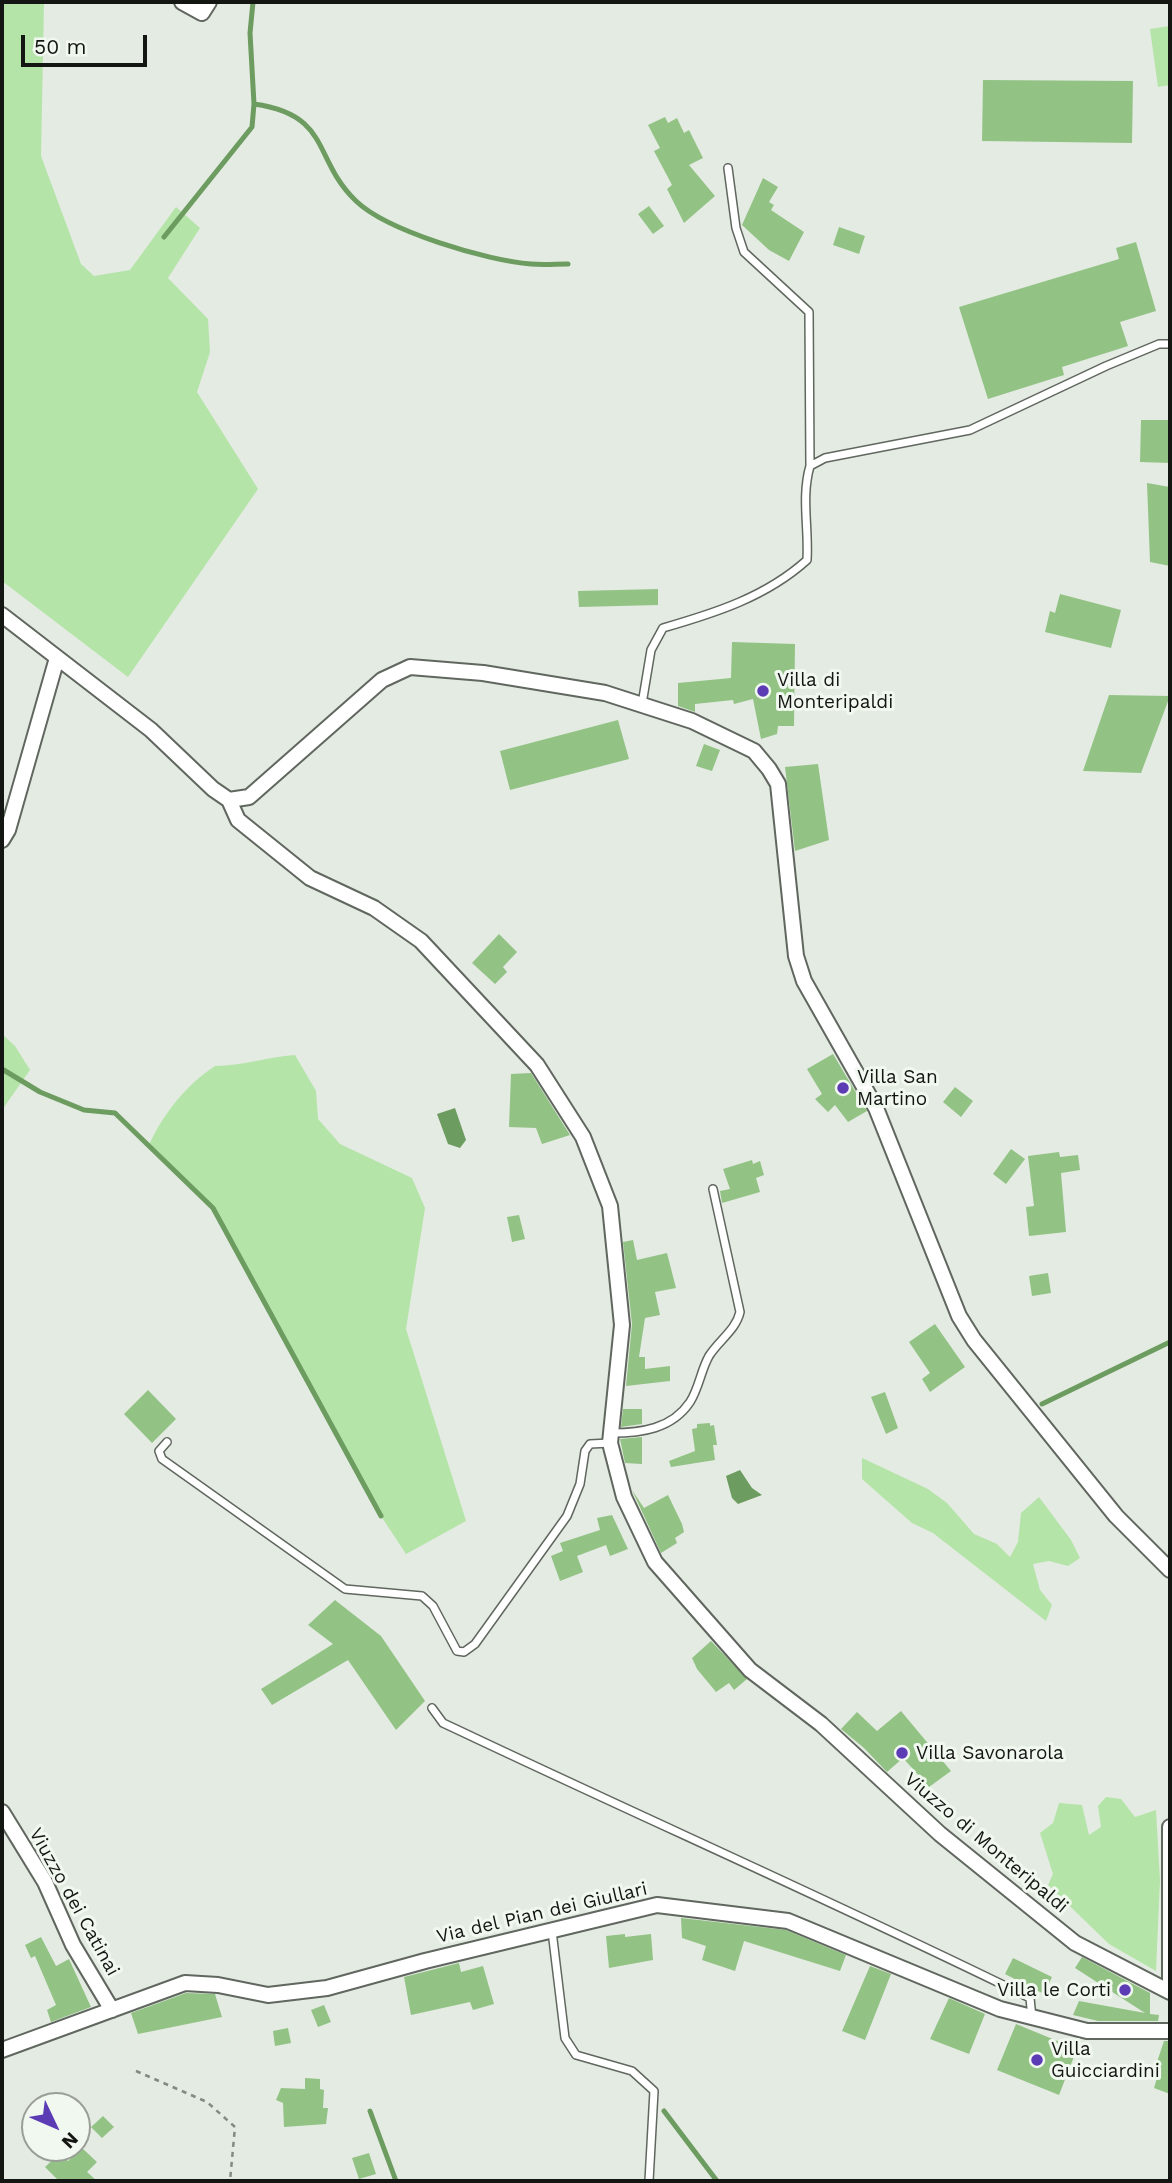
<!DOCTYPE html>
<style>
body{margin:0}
#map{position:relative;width:1172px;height:2183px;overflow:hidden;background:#e4ebe2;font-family:"Work Sans",sans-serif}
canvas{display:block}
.frame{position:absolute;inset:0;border:4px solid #141613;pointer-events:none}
.north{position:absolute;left:21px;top:2092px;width:70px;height:70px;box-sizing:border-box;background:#f1f8ef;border:2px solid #999e97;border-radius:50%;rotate:134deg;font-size:19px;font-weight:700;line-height:28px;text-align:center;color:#141613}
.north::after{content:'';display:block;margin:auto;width:24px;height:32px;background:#5b3cb5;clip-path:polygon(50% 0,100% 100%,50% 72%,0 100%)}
.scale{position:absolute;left:21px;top:35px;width:126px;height:32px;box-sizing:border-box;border:4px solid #141613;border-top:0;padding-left:9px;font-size:21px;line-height:24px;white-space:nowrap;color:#141613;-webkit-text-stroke:5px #f1f8ef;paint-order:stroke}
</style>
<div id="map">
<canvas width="1172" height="2183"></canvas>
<div class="frame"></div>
<div class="north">N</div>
<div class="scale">50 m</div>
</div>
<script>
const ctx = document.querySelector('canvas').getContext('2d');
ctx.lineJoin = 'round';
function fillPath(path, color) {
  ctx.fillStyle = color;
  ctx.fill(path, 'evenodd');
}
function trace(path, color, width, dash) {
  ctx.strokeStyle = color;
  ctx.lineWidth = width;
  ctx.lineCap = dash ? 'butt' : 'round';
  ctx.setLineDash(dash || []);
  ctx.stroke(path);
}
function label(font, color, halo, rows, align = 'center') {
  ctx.font = font + ' "Work Sans",sans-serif';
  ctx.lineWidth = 6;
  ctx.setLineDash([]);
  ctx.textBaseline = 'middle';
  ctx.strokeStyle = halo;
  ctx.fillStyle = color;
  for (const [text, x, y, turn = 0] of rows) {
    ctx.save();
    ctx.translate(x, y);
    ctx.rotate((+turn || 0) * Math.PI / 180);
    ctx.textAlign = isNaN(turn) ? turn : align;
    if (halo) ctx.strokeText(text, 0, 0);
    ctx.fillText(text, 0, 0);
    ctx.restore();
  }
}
fillPath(new Path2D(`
 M2,2H44L41,156L81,264L94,276L130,270L176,207L200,228L168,278L208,319L210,352L197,392L258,489L128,677L2,581Z
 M1170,26V85L1158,87L1150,29Z
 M2,1034L15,1046L30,1070L2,1110Z
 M295,1055L316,1091L318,1119L340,1144L412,1178L425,1208L406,1329L466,1521L406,1554L381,1516L213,1208L149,1145C163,1114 186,1085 215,1066C242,1066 268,1057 295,1055Z
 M862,1458L928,1489L947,1503L974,1534L997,1544L1010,1557L1018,1542L1021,1513L1039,1497L1071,1540L1080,1558L1068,1566L1049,1561L1033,1564L1040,1590L1052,1605L1046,1621L933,1533L912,1523L862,1479Z
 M1106,1797L1121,1799L1135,1817L1156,1810L1160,1880L1156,1971L1109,1944L1048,1885L1053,1874L1040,1833L1053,1823L1059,1803L1082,1805L1089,1835L1101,1827L1098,1806Z`), '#b4e4a8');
fillPath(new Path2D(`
 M455,1108L466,1140L460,1148L448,1144L437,1114Z
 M740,1470L752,1488L762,1495L738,1504L732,1498L726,1476Z`), '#6d9c60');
trace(new Path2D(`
 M254,104C332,115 312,159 356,201C387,231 488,261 531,264C543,265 556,264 568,264
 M164,237L252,127L254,104L250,33L253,2
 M2,1069L40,1092L84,1110L115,1113L213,1208L381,1516
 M1042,1404L1170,1342
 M370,2111L396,2181
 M664,2111L717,2181`), '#6d9c60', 5);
fillPath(new Path2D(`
 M983,80L1133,81L1132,143L982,141Z
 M665,117L668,123L677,118L684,133L689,130L703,158L689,165L715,196L684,223L667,189L672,185L654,151L660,148L648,125Z
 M763,178L778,187L769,202L774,205L771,210L804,232L789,261L769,250L742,225Z
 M649,206L664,226L653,234L638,214Z
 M839,227L865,236L859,254L833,245Z
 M1136,242L1156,311L1120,322L1128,346L1062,367L1064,375L988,399L959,307L1119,259L1116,248Z
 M1141,420H1170V463L1140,462Z
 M1147,483L1170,487V566L1150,562Z
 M658,589V605L579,607L578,591Z
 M1060,594L1121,610L1111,648L1045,632L1050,611L1055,613Z
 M732,642L795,644L794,726H778L777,734L761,739L753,699L734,704L733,700L695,704V712L678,706V683L731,678Z
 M1109,695L1170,696L1141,773L1083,771Z
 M618,720L629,759L510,790L500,751Z
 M704,744L720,750L712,771L696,766Z
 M818,764L829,840L795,851L785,767Z
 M499,934L517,952L503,967L507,972L495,984L472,963Z
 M833,1054L867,1111L848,1122L835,1105L828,1112L815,1099L822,1094L807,1069Z
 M531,1073L570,1135L542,1144L536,1128L509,1127L511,1074Z
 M955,1087L973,1101L961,1117L943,1102Z
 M1011,1149L1025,1159L1006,1184L993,1174Z
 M1059,1152L1060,1157L1078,1155L1080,1170L1061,1173L1066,1232L1029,1236L1026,1207L1034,1206L1028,1156Z
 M752,1160L753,1164L760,1161L764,1175L756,1178L760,1192L722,1203L720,1191L730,1189L723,1169Z
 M519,1215L525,1239L512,1242L507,1217Z
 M633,1240L637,1260L667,1253L676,1288L655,1292L660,1315L645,1318L639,1357H645V1369L670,1366V1381L626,1386L632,1324L623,1242Z
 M1048,1273L1051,1293L1032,1296L1029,1276Z
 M935,1324L965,1367L930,1392L922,1379L930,1373L909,1342Z
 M148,1390L176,1419L152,1443L124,1414Z
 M885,1392L898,1428L886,1434L871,1397Z
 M623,1409H642V1424L621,1427Z
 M710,1423V1426L714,1425L717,1445H713L715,1460L671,1467L669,1461L695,1451L692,1429L697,1428V1424Z
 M642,1437V1464L625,1463L620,1439Z
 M632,1490L644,1508L668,1495L682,1524L684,1532L675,1538L677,1543L661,1553Z
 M612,1515L628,1549L610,1556L606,1545L577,1556L583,1572L560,1581L551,1556L563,1551L560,1543L600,1530L597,1518Z
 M335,1600L381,1636L425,1701L396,1730L348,1660L272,1705L261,1689L333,1644L308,1625Z
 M711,1641L747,1679L734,1690L729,1683L716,1692L697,1669L692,1658Z
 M901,1711L951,1771L929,1787L903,1758L887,1772L864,1748L841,1729L857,1712L877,1731Z
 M681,1918L786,1930L846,1955L840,1971L744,1941L735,1971L702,1960L706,1946L682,1938Z
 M625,1934V1937L651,1934L653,1960L609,1968L606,1936Z
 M41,1937L56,1966L69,1959L91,2007L51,2022L47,2010L56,2005L35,1956L31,1958L25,1945Z
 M1082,1957L1150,1993V2014L1159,2015L1158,2021H1098L1073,2015L1079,2001L1145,2013L1075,1968Z
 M1013,1958L1052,1977L1044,1994L1005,1974Z
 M459,1963L461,1972L483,1966L494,2004L473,2010L470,2002L411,2015L404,1977Z
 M870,1966L891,1974L865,2040L842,2031Z
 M186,1993L215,1994L222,2017L138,2034L131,2013Z
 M949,1998L985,2014L969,2054L930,2039Z
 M324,2005L331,2022L318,2027L311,2010Z
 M1016,2024L1077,2049L1059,2095L997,2070Z
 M288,2028L291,2043L275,2046L273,2031Z
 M1164,2041H1170V2094L1154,2088L1157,2078L1152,2077Z
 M305,2078L320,2079V2089L324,2090L323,2108H328L326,2124L284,2127L283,2103L276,2100L281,2088L305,2089Z
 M103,2116L114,2127L102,2138L91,2127Z
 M82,2148L97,2162L87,2172L97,2181H59L45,2167L60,2153L68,2161Z
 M369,2153L376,2174L359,2179L352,2158Z`), '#92c385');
const service = new Path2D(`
 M728,168L736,228L744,252L809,312L810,466
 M642,704L651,650L663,628C715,613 766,597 807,560C809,528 801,497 810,466L825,458L970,430L1106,366L1159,344H1170
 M612,1433C641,1433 672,1429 690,1402C699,1388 701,1370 709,1356C719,1340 736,1330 740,1312L713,1189
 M167,1442L159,1451L162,1459L345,1589L422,1596L433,1606L457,1651L464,1652L475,1644L567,1516L580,1484L585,1451L590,1444L610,1443
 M432,1708L443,1723L458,1730C648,1820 841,1905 1030,1998L1032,2018
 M552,1931L565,2038L576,2055L632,2071L654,2091L649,2181`);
const minor = new Path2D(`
 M182,2L202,13L209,2
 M2,615L151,730L213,789L229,800L249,797L382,680L410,667L483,673L605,693L692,721L754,751L769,769L778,784L796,956L804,981L876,1108L959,1316L974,1340L1116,1516L1170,1570
 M229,800L238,820L310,878L374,908L421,941L537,1065L583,1137L610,1206L622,1325L610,1443L624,1497L655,1562L750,1670L821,1724L940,1834L1075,1943L1170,1992
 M2,840L8,830L57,658
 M2,1812L45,1882L73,1945L112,2010
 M1170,1827V1989
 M2,2050L185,1983L218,1985L268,1995L327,1988L425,1961L657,1905L788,1921L1000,2009L1087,2031H1170`);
trace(service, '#60675f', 10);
trace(minor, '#60675f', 18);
trace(new Path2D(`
 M136,2071L207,2102L235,2127L230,2181`), '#848983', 2.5, [5, 5]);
trace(service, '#fff', 7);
trace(minor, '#fff', 14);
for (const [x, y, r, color] of [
 [763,691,7,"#5b3cb5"],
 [843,1088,7,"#5b3cb5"],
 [902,1753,7,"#5b3cb5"],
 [1125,1990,7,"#5b3cb5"],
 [1037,2060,7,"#5b3cb5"]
]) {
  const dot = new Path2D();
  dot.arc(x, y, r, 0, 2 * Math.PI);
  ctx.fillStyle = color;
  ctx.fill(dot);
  trace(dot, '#f1f8ef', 2.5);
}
label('19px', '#141613', '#f1f8ef', [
 ["Villa di",777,680],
 ["Monteripaldi",777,702],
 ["Villa San",857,1077],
 ["Martino",857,1099],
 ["Villa Savonarola",916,1753],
 ["Villa le Corti",1111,1990,"right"],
 ["Villa",1051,2049],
 ["Guicciardini",1051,2071]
], 'left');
label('19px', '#141613', '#f1f8ef', [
 ["Viuzzo di Monteripaldi",986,1843,40],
 ["Viuzzo dei Catinai",74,1902,61],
 ["Via del Pian dei Giullari",542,1913,-13]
]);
</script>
